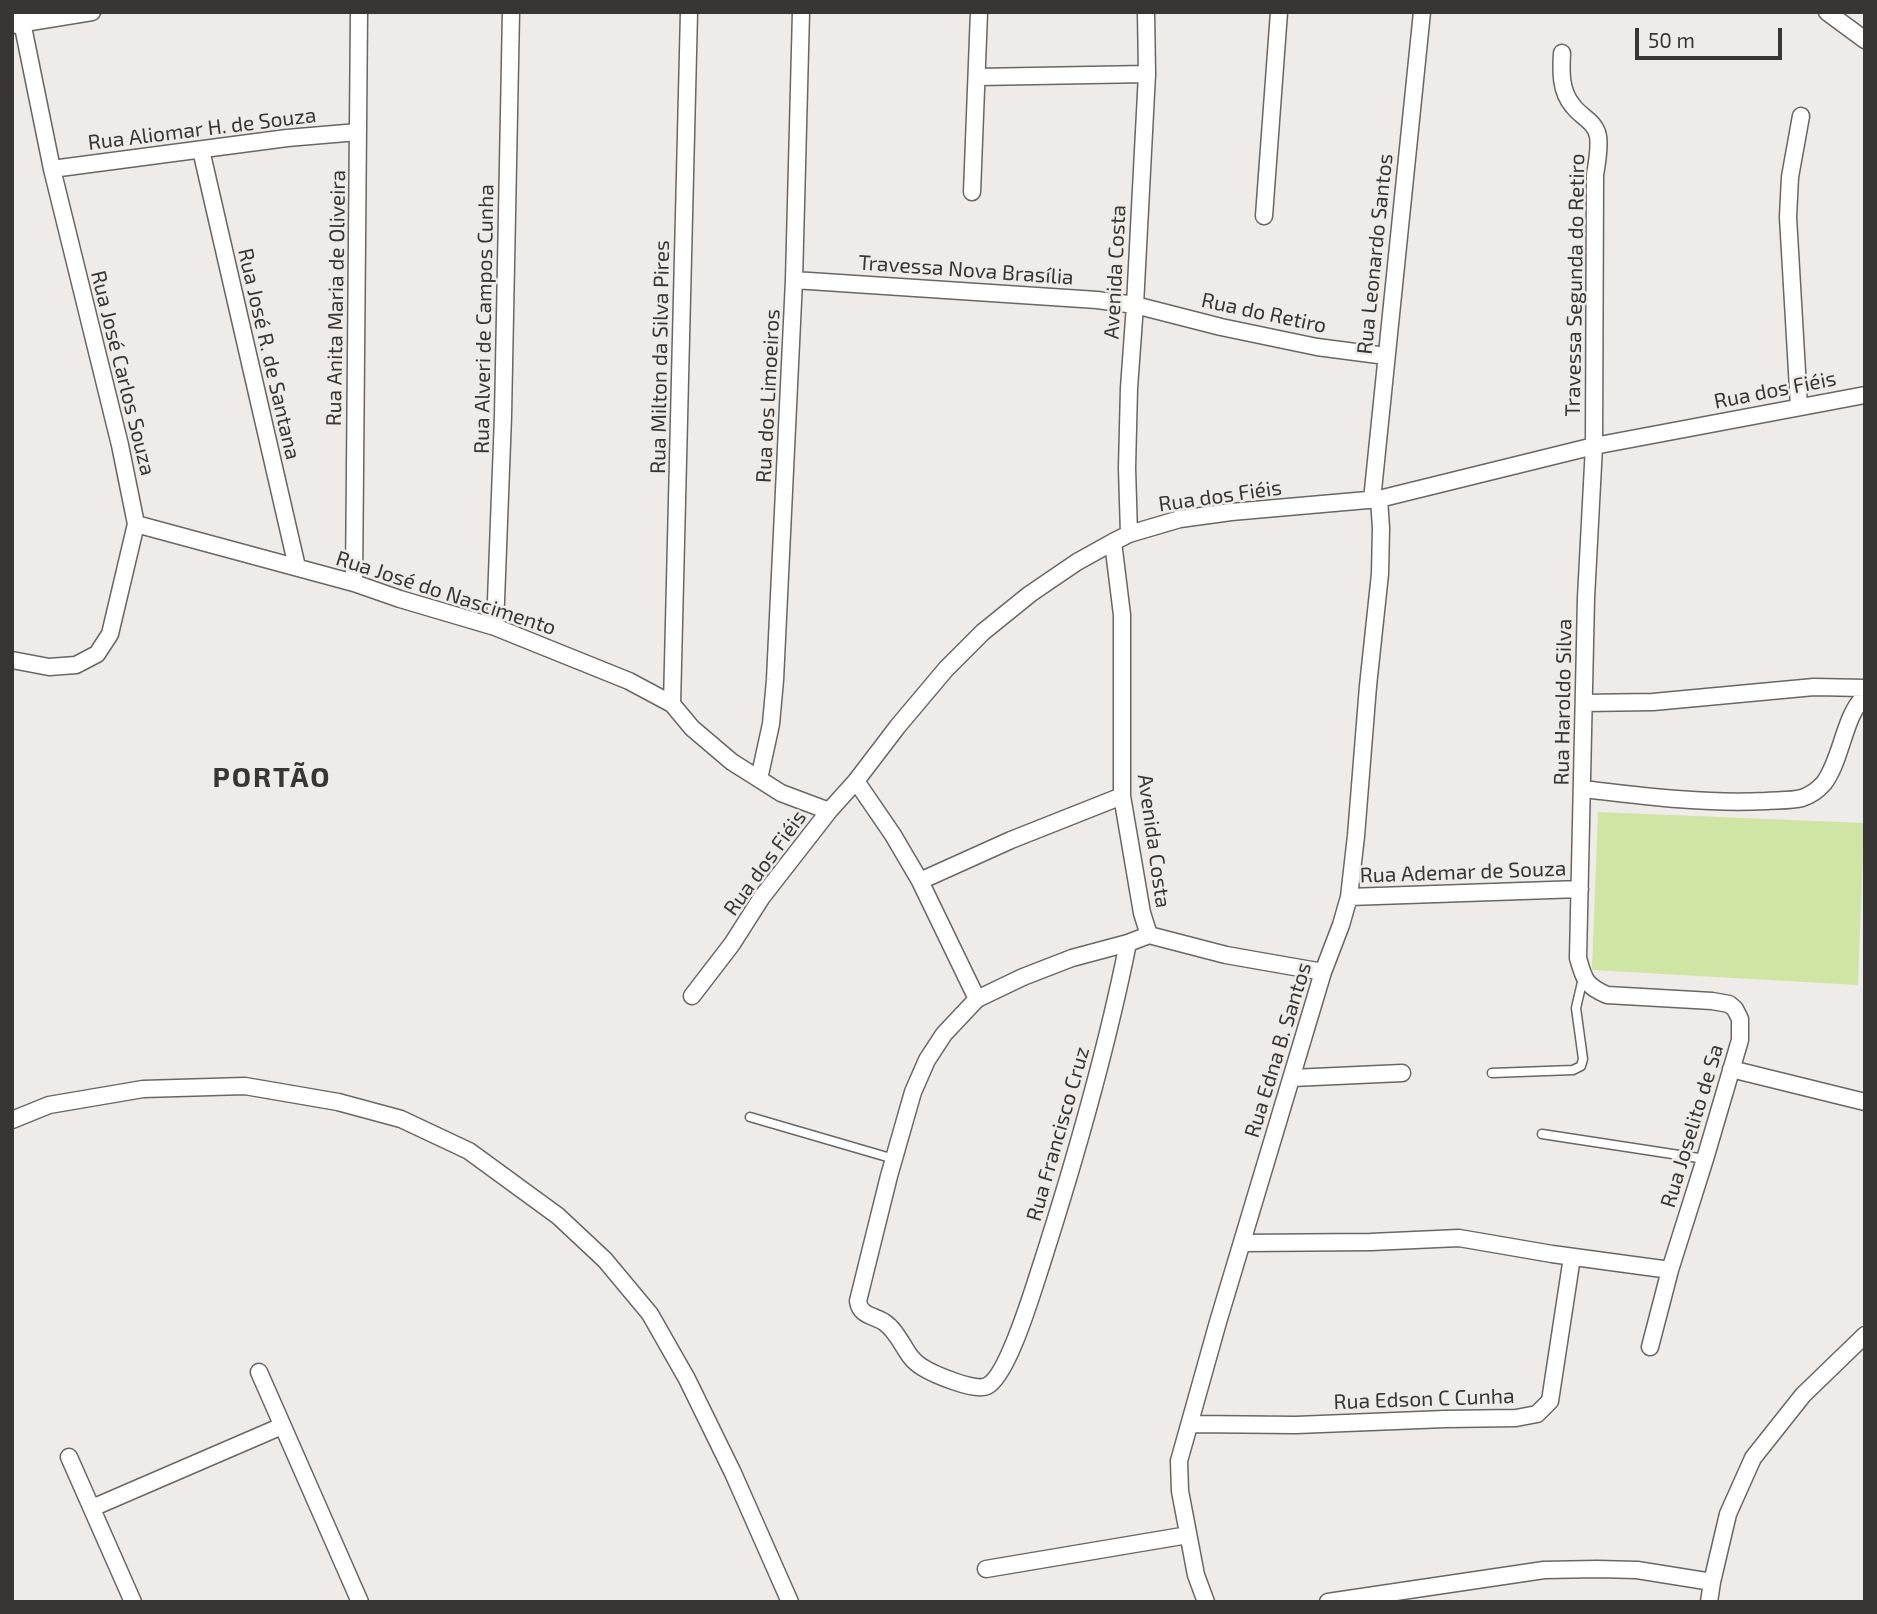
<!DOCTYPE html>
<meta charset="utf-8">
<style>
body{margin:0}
#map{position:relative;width:1877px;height:1614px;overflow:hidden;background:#eeebe8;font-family:"Exo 2",sans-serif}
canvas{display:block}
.frame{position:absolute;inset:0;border:14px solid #373635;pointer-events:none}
.scale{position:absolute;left:1635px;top:28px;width:147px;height:32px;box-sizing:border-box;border:4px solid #373635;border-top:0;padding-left:9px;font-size:21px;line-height:24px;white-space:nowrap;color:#373635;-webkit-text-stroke:5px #eeebe8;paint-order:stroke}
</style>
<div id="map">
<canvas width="1877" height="1614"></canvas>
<div class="frame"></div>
<div class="scale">50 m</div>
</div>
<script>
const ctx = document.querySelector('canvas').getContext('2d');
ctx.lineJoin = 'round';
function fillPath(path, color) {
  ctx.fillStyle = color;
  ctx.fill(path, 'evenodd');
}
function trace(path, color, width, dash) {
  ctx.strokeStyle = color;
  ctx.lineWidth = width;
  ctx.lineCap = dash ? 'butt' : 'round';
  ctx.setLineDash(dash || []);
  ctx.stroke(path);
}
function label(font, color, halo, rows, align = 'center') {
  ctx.font = font + ' "Exo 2",sans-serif';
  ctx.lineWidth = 5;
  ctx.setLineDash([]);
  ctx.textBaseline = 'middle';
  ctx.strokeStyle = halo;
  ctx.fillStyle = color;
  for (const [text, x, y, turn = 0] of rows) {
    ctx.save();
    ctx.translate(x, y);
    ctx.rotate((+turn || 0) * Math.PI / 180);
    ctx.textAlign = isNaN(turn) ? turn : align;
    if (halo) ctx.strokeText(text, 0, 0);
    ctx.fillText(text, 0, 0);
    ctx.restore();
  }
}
fillPath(new Path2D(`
 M1598,812L1864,823L1858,985L1592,970Z`), '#cee5a3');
const service = new Path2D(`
 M1492,1073L1573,1070L1581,1066L1583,1059L1576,1008L1583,978
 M750,1117L894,1159
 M1542,1134L1705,1159`);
const minor = new Path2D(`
 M1827,12L1865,40
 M12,25L92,12
 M1562,53C1561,71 1560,91 1573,106C1581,117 1595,121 1598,136C1600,148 1597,162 1595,175L1594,446L1586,598L1578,958C1584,980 1586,986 1607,995L1712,1001L1729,1004L1735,1009L1740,1019V1040L1705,1159L1670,1270L1650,1347
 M977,77L1147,74
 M201,150L297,567
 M52,169L287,138L358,132
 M972,192L979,12
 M1264,216L1279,12
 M794,280L1097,300L1135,305L1221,327L1317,347L1386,356
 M1799,406L1788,217L1790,177L1801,116
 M1372,500L1422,12
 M136,524L354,583L400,599L495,627L629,681L672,704L692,728L732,762L759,779L781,793L829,811
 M1129,534L1127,468L1129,388L1135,305L1147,74L1146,12
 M1113,542L1122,615V796L1142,913L1149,935
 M354,583L359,12
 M495,627L503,416L511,12
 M12,660L49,667L76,665L97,654L110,634L136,524L120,445L52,169L20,12
 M1584,703L1653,702L1814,687L1865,688
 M672,704L689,12
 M759,779L771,724L775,680L794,280L801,12
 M856,781L893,835L920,881L977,999
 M1583,789C1643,796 1704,804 1765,801C1776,800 1791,801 1802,798C1811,795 1818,790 1824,783C1842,759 1844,715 1865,696
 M920,881L1011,840L1122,796
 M1349,897L1580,889
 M1149,935L1226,955L1323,972
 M1128,943C1106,1053 1075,1160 1041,1266C1033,1290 1008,1376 987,1386C975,1392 933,1374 922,1367C917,1364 913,1360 910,1356C902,1345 896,1330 884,1322C873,1315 860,1316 858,1301L889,1176L913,1092L927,1060L944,1034L977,999L1023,977L1072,958L1128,943L1149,935
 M692,996L732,944L762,897L829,811L856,781L898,726L946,669L983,632L1030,594L1077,562L1113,542L1129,534L1180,519L1231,512L1379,499L1594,446L1865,395
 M1731,1069L1865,1102
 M1292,1078L1402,1073
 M12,1120L49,1105L143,1089L245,1086L338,1102L401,1119L469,1151L558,1216L605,1260L650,1314L687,1379L733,1473L790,1602
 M1242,1243L1371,1242L1459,1238L1552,1254L1670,1270
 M259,1372L360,1602
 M1190,1424L1296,1425L1445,1419L1516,1418L1537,1414L1550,1401L1572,1257
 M69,1457L133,1602
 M92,1508L282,1426
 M986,1569L1188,1535
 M1206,1602L1196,1575L1180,1491L1179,1461L1218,1322L1323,972L1341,925L1349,897L1356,836L1368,686L1380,574L1381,528L1379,499
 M1328,1602L1544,1570L1597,1569L1637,1570L1712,1582
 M1709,1602L1712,1582L1728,1514L1753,1458L1803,1395L1865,1335`);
trace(service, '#696664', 11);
trace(minor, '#696664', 19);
trace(service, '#fff', 8);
trace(minor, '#fff', 16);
label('21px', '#373635', '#eeebe8', [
 ["Rua Aliomar H. de Souza",202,129,-7],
 ["Rua Leonardo Santos",1375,254,-84],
 ["Travessa Nova Brasília",966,270,4],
 ["Avenida Costa",1115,272,-87],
 ["Travessa Segunda do Retiro",1575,285,-89],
 ["Rua Anita Maria de Oliveira",336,298,-89],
 ["Rua do Retiro",1264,313,12],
 ["Rua Alveri de Campos Cunha",484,319,-89],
 ["Rua José R. de Santana",269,354,77],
 ["Rua Milton da Silva Pires",660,357,-89],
 ["Rua José Carlos Souza",123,373,76],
 ["Rua dos Fiéis",1775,390,-11],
 ["Rua dos Limoeiros",768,396,-87],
 ["Rua dos Fiéis",1220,496,-8],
 ["Rua José do Nascimento",446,593,18],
 ["Rua Haroldo Silva",1563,702,-89],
 ["Avenida Costa",1154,841,82],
 ["Rua dos Fiéis",765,863,-54],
 ["Rua Ademar de Souza",1463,872,-2],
 ["Rua Edna B. Santos",1278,1050,-73],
 ["Rua Joselito de Sa",1692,1126,-73],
 ["Rua Francisco Cruz",1058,1134,-74],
 ["Rua Edson C Cunha",1424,1399,-2]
]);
ctx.letterSpacing = '2px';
label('bold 28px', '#373635', '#eeebe8', [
 ["PORTÃO",272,778]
]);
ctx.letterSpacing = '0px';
</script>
